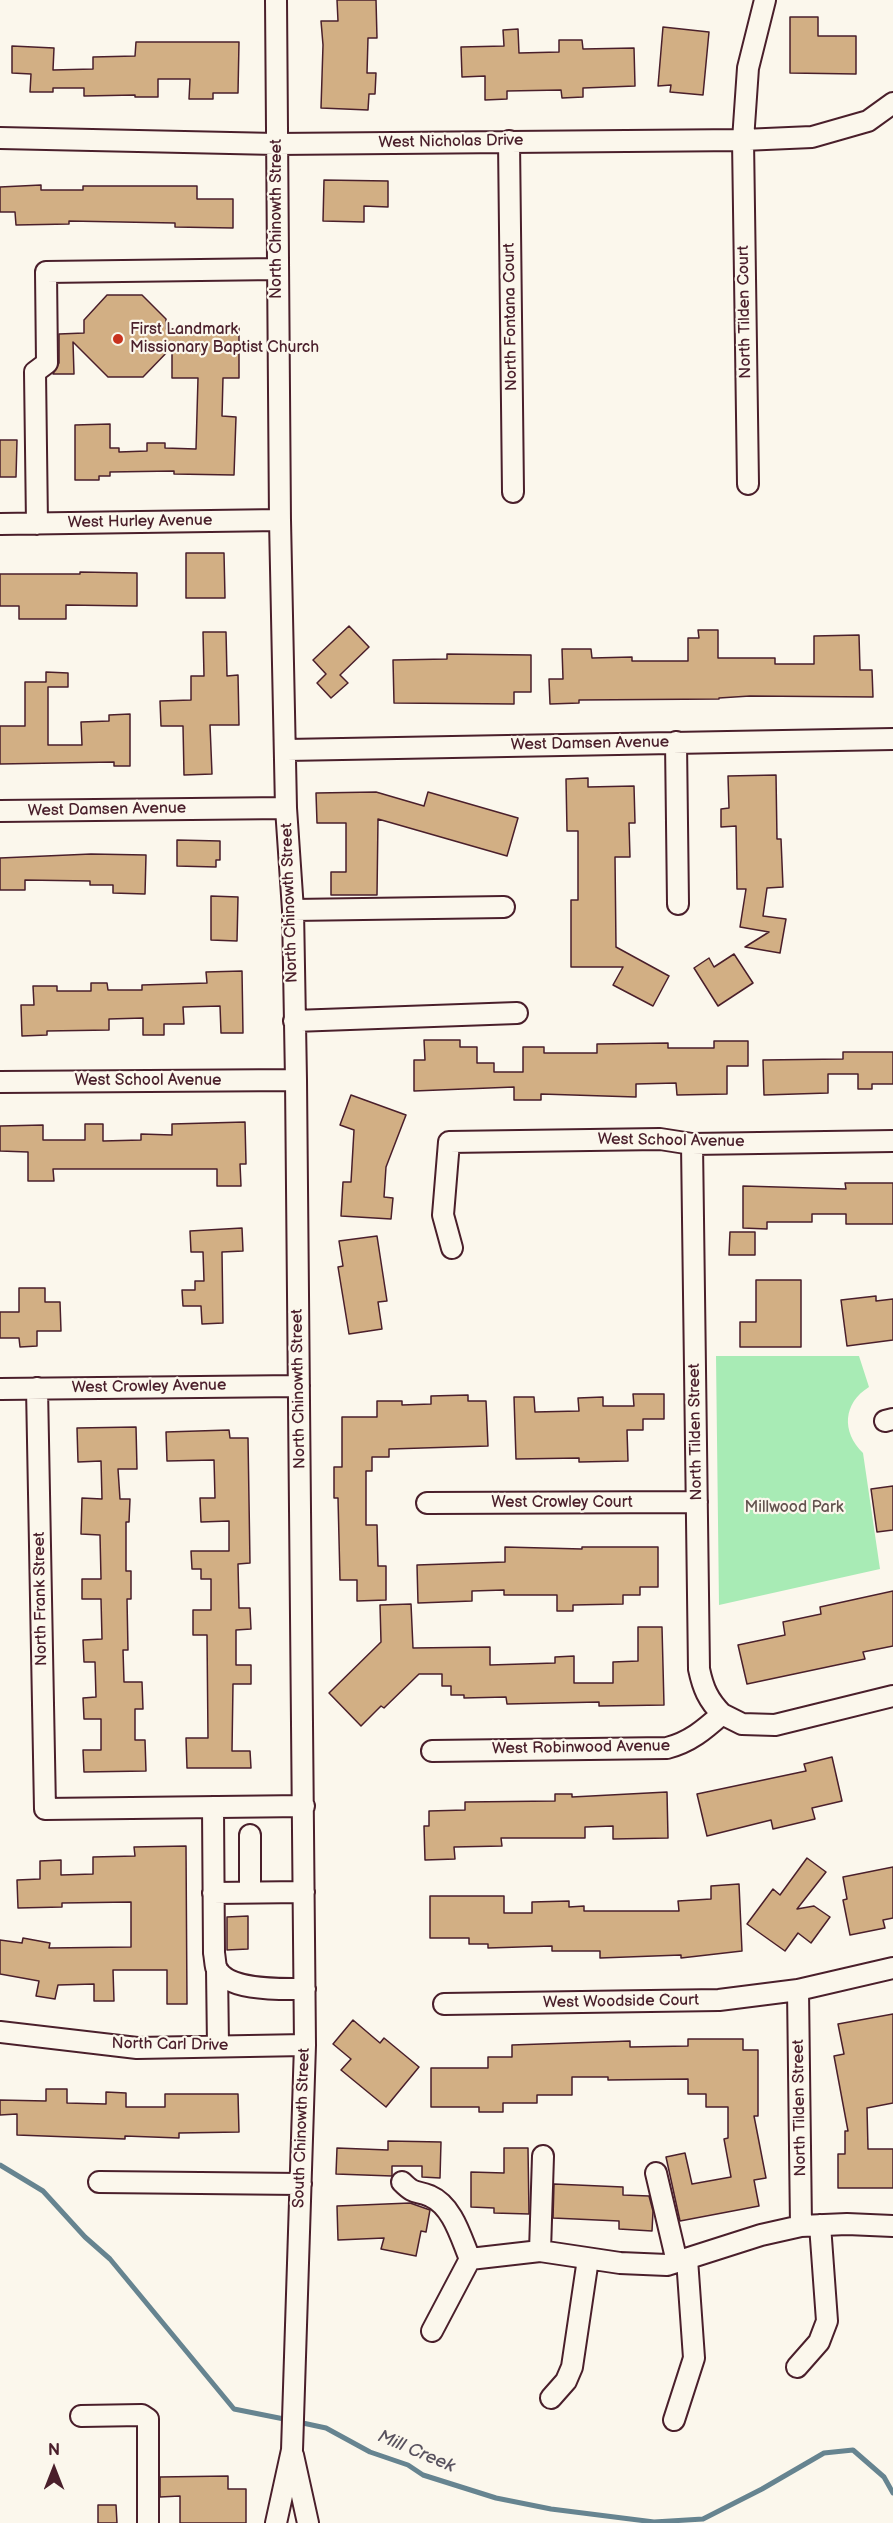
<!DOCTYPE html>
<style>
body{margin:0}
#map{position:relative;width:893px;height:2523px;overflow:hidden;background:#fbf7ec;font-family:"Balsamiq Sans",sans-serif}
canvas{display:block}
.north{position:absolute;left:24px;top:2439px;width:60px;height:60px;-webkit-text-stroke:4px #fbf7ec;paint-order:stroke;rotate:0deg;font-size:16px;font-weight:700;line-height:24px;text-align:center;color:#4a1f2b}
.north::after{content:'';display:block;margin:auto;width:21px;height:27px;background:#4a1f2b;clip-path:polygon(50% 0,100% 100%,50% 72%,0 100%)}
</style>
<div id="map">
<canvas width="893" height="2523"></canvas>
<div class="north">N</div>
</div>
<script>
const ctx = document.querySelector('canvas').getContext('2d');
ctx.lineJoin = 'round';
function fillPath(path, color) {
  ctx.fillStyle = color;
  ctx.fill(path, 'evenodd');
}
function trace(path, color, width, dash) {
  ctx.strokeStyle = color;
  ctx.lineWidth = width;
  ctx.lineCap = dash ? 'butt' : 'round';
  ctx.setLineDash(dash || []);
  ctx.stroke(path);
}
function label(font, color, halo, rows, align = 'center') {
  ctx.font = font + ' "Balsamiq Sans",sans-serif';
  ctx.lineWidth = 4.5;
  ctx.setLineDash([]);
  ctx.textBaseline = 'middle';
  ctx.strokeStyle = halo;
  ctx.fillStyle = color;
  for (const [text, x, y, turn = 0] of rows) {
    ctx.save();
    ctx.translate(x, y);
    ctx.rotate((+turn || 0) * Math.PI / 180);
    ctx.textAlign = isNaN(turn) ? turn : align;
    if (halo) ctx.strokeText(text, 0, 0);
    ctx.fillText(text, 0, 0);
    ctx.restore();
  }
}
fillPath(new Path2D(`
 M716,1356H859L869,1387C843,1403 841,1432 863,1453L880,1569L719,1605Z`), '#a8ebb5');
trace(new Path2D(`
 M0,2165L43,2191L85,2237L110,2259L234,2409L289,2420
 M298,2422L326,2428L370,2452L408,2465L423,2475L496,2498L551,2509L654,2522L703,2519L762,2489L824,2453L853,2450L884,2477L893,2493`), '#668490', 5);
const building = new Path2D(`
 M337,0H376L377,38H368L367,73H376L375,94H369L368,110L321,108L323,45L321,21H338Z
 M790,17H818V36H856V74L790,73Z
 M663,27L709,32L703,95L670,92L671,85L658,86Z
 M518,29L519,53L559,52V40H582L583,49L634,48L635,86L583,88V97L562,98L561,90L507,91V99L485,100V76L462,77L461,47L504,46L503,30Z
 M136,42H239L238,93H213V99H189L190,79H158V97H135V95L84,96V88H53V92H30L31,74L12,73V46L54,48L53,70L93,69V57L135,56Z
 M324,180L388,181V207L364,206V222L323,221Z
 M41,185V190H83V186H197V199H233V228L175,227V223L69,221V224L16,225L15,212H0V187Z
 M107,295H142L166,319V329L239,328V378H223L222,416L236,417L234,475L174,474V471L110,472V476H99V480H75V425L110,424V448H119V452L147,451V443H165V448L196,449L198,378H172V347L143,377H108L73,342L74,374H53L59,363V334L84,333V320Z
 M0,440H17L16,477H0Z
 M186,553H224L225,598H186Z
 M80,572L137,573V606L66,605V619H19V606H0V574H80Z
 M349,626L369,647L340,675L348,683L331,698L317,683L326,674L313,660Z
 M698,630H718V658H775V664H814V636L859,635L860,670H872L873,697L750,696L719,698V699L579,700V703L550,704L549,679H563L562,649H591L592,658L632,657V661H688V638H699Z
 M203,632H226L227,676L238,675L239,725H210L212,774L184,775L183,726H161L160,701L191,700V676H204Z
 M447,654L531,655V692H514V704L394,703L393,660L447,659Z
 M46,672L68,673V687H48V745H82L81,722L109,721V715L130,714V766H114V762L0,764V726H25V682H46Z
 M776,775L777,839H781L783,887L767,888L763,916L786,919L780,953L745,947L769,932L740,927L746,889H737L736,826L721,827V809L729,808L728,776Z
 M588,778V787L634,786L635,823H629L630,857H615L616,947L669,976L653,1006L613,985L623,967H571V900H578V831H567L566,779Z
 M376,792L424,806L428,792L518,818L507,856L378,819L377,895H331V872H346V823H317L316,793Z
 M177,840L220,841V860H216V867L177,866Z
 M91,854L146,855L145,894L113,893V885H90V881L25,880V890H0V858Z
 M211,896L238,897L237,941L211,940Z
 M734,954L753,983L718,1006L694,968L709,958L714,967Z
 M242,971L243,1033H221L220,1006L183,1007L184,1024H164V1035H143V1018L109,1019V1030L47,1031V1035L22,1036L21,1005H34L33,986H57V991H91V983H107L108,990H142V985L207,983L206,972Z
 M424,1040H460V1047H477V1063H494V1072H523V1047H544V1053H597V1044L668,1043V1048H714V1041H748V1066H727V1094L677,1095L676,1083L636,1084V1097L541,1094V1100H514V1087L414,1091V1060H425Z
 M843,1052H893V1084H872V1089H858V1074H828V1093L764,1095L763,1060L843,1059Z
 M351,1095L406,1115L386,1167L384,1197L393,1198L391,1219L341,1216L343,1182H351L354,1130L340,1125Z
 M245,1122L246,1164H240L241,1186H217V1169H53L54,1181H28V1152L0,1151V1126L43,1125V1140H85V1124H103V1141L141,1140V1134L172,1135V1124Z
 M845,1183H893V1224H846V1214H812V1222H767V1229L743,1228V1186L846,1189Z
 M242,1228L243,1251L222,1252L223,1323L202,1324L201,1306H183L182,1290H195V1281H204L203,1252H191L190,1231Z
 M730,1232H755V1255H729Z
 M377,1236L387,1301L378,1302L382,1329L349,1334L338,1267L343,1266L339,1241Z
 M756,1280H801V1347H740V1322H756Z
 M19,1288H45V1302H60L61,1331H37V1346L20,1347L19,1338H0V1312H19Z
 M876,1296V1301L893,1299V1340L847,1346L841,1300Z
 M633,1394H664V1419H643V1430H627L628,1461L579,1462V1458L516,1459L514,1397H534L535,1412L579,1411L578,1398L603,1397V1406H634Z
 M468,1395V1401H486L488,1446L389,1449V1457H372V1471H366V1525H377L378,1566H386V1600L357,1601V1580H340L338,1498H334V1467H342V1417H377V1401H402V1405L431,1404V1396Z
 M136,1427L137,1469H118L120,1499H130L129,1522H126V1571H131V1599H127L128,1650H123L124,1682H142L143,1709H135V1740H145L146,1771L84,1772L83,1750H101V1719H84L83,1698L96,1697L95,1662H84L83,1640L102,1639L101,1599H82V1579H101L100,1535L81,1534L82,1498L102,1499L101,1461L78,1462L77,1428Z
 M229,1430L230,1438H248L250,1563L238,1564L239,1608H250L251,1629L236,1630V1665H251V1684H233L232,1751H250L251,1768H187L186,1738H208L207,1635H193V1610H211V1579H201V1569H192L191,1551H229V1521L201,1522L200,1498H215L214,1460L167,1461L166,1432Z
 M893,1486V1530L877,1532L871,1489Z
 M505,1547L582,1549V1547H658V1587H640V1595H623V1604L573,1605V1611H557V1595H504V1590L472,1591V1601L418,1603L417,1565L505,1562Z
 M893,1591V1646L863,1652L865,1659L747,1684L738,1645L785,1635L783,1622L821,1614L820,1607Z
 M411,1604L413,1648L490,1647V1665L555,1663V1657L574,1656V1683H613V1662L638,1661V1627H662L664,1705L599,1706V1702L507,1704L506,1697L464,1698V1695H451V1686H442V1674H419L384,1708L381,1706L361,1726L329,1693L381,1642L380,1605Z
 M832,1757L842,1801L812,1808L815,1819L773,1829L771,1820L707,1836L697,1794L806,1771L804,1764Z
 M667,1792L668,1838L613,1839V1826L585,1827V1838H501L502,1846L454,1847L455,1859L425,1860L424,1826H429V1811L465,1810V1802L555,1801V1794H572V1797Z
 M186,1846L187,2004H167V1970H113L114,2001H94V1984L58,1985L55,1999L36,1996L39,1981L0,1974V1940L22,1943L23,1938L50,1943L49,1948L131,1947V1902L62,1903V1907L18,1908L17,1880L40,1879V1861L61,1860V1875L93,1874V1857L135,1856L134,1847Z
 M807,1858L826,1872L797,1909L814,1906L830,1917L811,1943L798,1933L785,1951L747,1924L773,1889L780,1895Z
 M893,1867V1918L883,1920L885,1928L850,1935L843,1900L847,1899L843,1877Z
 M739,1884L742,1951L681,1958V1955L600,1958V1951H552V1946L488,1948V1944H469V1938H430V1896H504V1913H532V1902L569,1901V1907L584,1906V1911H679L678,1901L711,1899V1886Z
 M248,1916V1949L227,1950V1917Z
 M893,2014V2103L867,2108L868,2149H893V2188H838V2154H845V2131H848L834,2056L844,2054L838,2024Z
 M353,2020L380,2043L384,2038L419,2067L386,2107L341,2070L351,2059L333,2044Z
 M688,2039H743V2050H758V2116H754L766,2178L754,2180L759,2206L680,2221L666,2157L685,2153L692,2184L731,2177L724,2139L728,2138V2107H706V2094H688V2079L608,2080V2077H572V2095H537V2103H503V2112H479V2107H431V2068H488V2057H512V2045L630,2041V2047L688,2046Z
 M46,2089H67V2103L106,2104V2092L126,2093V2107H165V2094H238L239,2132L179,2133V2138L125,2136V2139L17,2135V2114L0,2115V2100L46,2101Z
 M388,2141L441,2142L440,2178L422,2177V2166H392V2176L336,2174L337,2148L388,2150Z
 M504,2148H528L529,2214L494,2213V2208L471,2207V2172L504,2173Z
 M554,2184L623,2187V2195L649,2196L653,2211L652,2231L619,2229V2221L553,2218Z
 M410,2203L430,2210L426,2232L421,2231L416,2256L381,2249L384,2238L338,2240L337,2206Z
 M228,2476V2489H246V2523H180V2496L160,2497V2477Z
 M98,2505H116L117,2523H98Z`);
fillPath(building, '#d2af84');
trace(building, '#4a1f2b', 1.5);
const minor = new Path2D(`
 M0,138L276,144L743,140L812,137L868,121L893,103
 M509,141L513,492
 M748,484L743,140L748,68L765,0
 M0,524L280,520
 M37,524L35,372L47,363L46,272L277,269
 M676,742L678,904
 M287,750L893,739
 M0,811L286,808
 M293,910L504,907
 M294,1021L517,1013
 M0,1082L296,1080
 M692,1144L699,1669C703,1688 708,1700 722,1714
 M452,1248L443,1215L449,1142L660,1139L692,1144L893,1141
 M37,1388L45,1809L304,1806
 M0,1389L299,1386
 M885,1421L893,1419
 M427,1503L697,1502
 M432,1751L667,1748C690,1742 704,1730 722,1714L742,1724L775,1725L893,1696
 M213,1807L214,1953C215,1958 215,1963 216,1967C226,1992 283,1989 305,1989
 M250,1835V1892
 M213,1893L304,1892
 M217,1969L218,2046
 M798,1990L801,2226
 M444,2004L719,2000L798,1990L893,1968
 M0,2032L137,2048L305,2045
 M656,2173L677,2262
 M99,2182L301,2184
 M402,2182C415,2195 415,2190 430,2196C453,2206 461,2238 470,2259
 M540,2251L543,2156
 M470,2259L540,2251L620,2263L667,2265L761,2235L801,2226L847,2224L893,2226
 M432,2331L470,2259
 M797,2367L819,2342L827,2321L820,2225
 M551,2398L566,2381L572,2367L588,2259
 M81,2416L142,2415L148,2419V2523
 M674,2420L694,2358L687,2259
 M293,2455L308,2523
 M276,2523L292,2450L305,2045L296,1080L293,910L286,808L280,520L276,0`);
trace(minor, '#4a1f2b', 24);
trace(minor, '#fbf7ec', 20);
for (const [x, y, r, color] of [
 [118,339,6,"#c8321e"]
]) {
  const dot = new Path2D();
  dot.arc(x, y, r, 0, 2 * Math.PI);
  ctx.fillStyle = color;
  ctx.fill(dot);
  trace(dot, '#fbf7ec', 2);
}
label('16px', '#4a1f2b', '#fbf7ec', [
 ["West Nicholas Drive",451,142,-1],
 ["North Chinowth Street",277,219,-90],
 ["North Tilden Court",745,312,-91],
 ["North Fontana Court",511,317,-91],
 ["West Hurley Avenue",140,522,-1],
 ["West Damsen Avenue",590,744,-1],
 ["West Damsen Avenue",107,810,-1],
 ["North Chinowth Street",290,903,-92],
 ["West School Avenue",148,1081],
 ["West School Avenue",671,1141,1],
 ["West Crowley Avenue",149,1387,-1],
 ["North Chinowth Street",299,1389,-91],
 ["North Tilden Street",696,1432,-91],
 ["West Crowley Court",562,1503],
 ["North Frank Street",41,1599,-91],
 ["West Robinwood Avenue",581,1748,-1],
 ["West Woodside Court",621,2002,-1],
 ["North Carl Drive",170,2045,1],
 ["North Tilden Street",800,2108,-91],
 ["South Chinowth Street",302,2128,-88]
]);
label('16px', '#4a1f2b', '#fbf7ec', [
 ["First Landmark",130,330],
 ["Missionary Baptist Church",130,348]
], 'left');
label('16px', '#62524e', '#fbf7ec', [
 ["Millwood Park",794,1508]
]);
label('italic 18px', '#58525e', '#fbf7ec', [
 ["Mill Creek",416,2452,23]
]);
</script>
